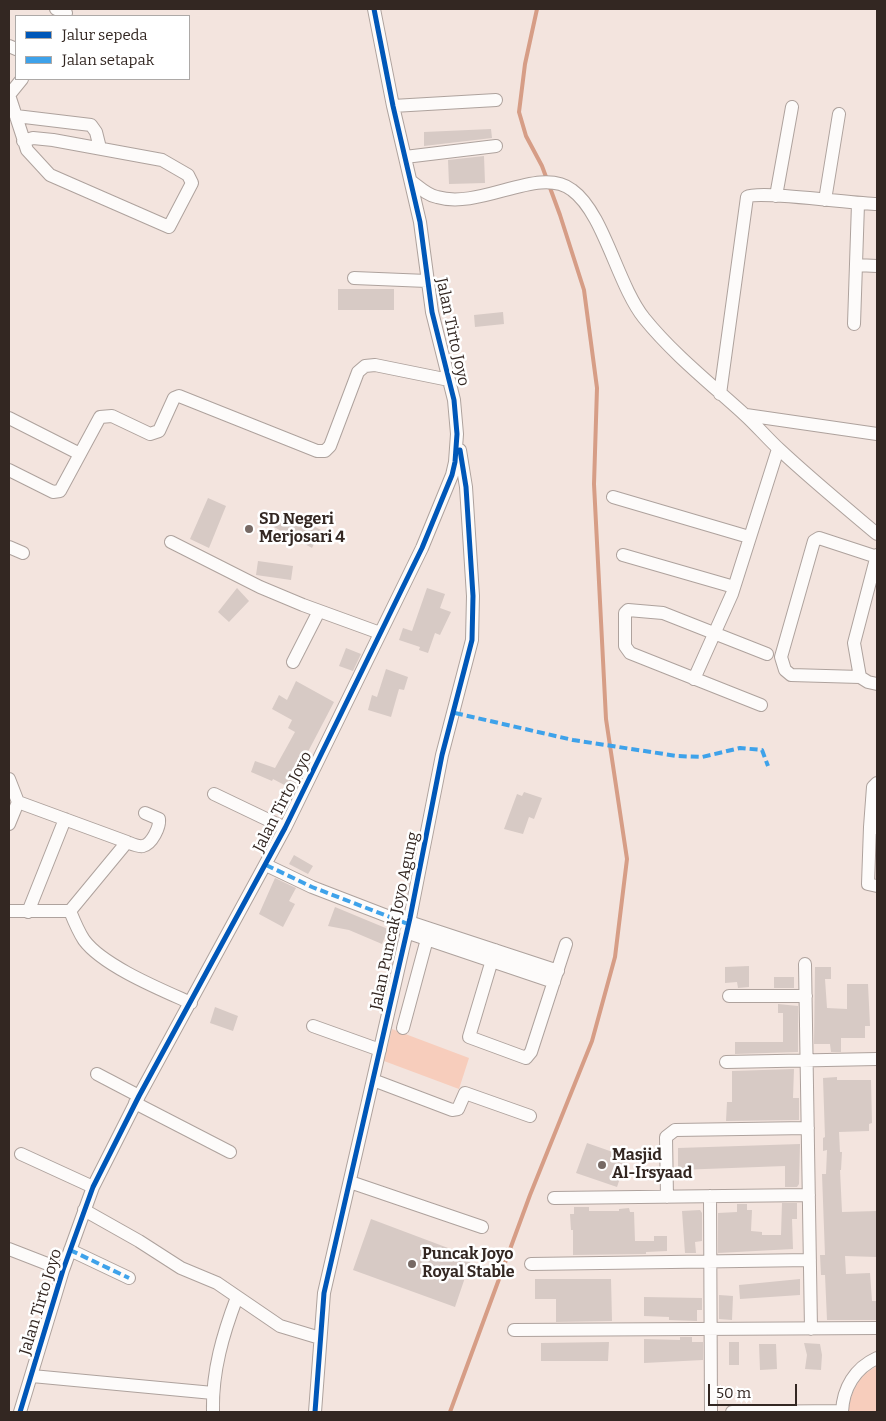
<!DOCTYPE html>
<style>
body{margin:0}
#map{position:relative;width:886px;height:1421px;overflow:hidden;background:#f3e4de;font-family:Bitter,serif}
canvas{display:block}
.frame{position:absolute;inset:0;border:10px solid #332722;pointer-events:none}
.legend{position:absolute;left:15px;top:15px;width:175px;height:65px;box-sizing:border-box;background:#fff;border:1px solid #ada9a7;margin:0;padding:6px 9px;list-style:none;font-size:15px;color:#332722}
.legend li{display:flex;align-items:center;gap:10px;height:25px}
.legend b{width:25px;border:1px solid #ada9a7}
.scale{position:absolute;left:708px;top:1384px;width:89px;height:22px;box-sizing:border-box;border:2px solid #332722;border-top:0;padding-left:6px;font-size:15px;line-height:18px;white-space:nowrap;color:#332722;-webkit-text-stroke:4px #fff;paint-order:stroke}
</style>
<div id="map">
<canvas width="886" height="1421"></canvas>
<div class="frame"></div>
<ul class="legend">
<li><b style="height:6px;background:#0057b8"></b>Jalur sepeda</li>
<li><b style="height:6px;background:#3ea2ea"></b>Jalan setapak</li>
</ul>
<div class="scale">50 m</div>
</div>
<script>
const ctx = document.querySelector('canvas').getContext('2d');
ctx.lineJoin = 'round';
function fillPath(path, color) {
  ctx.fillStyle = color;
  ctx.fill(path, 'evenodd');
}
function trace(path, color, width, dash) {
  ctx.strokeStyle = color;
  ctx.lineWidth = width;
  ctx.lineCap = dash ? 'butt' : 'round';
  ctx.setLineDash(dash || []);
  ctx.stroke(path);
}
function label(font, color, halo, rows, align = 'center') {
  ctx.font = font + ' Bitter,serif';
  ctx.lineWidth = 5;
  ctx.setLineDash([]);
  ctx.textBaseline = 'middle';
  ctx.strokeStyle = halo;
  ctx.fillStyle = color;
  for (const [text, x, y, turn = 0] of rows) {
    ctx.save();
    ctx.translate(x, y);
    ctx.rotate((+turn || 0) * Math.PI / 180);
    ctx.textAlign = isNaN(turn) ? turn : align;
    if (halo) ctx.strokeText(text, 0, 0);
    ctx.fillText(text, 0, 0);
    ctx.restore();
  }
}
fillPath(new Path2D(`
 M392,1029L469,1058L459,1089L384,1061Z
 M877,1366V1412H848C851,1392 858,1376 877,1366Z`), '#f7cdbc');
trace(new Path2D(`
 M450,1412L530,1195L592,1041L615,957L627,859L606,719L594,484L597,388L584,290L560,215L542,166L526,136L519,112L525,64L537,9`), '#d69d86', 4);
fillPath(new Path2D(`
 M491,129L492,138L424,146V132Z
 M484,156L485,183L449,184L448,160Z
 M338,289H394V310H338Z
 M503,312L504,324L475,327L474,315Z
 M208,498L226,506L209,548L190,539Z
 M283,510L321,530L312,548L274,527Z
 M258,561L293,566L291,580L256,575Z
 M237,588L249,601L229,622L218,612Z
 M427,588L445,594L440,608L451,612L440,635L435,633L428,653L419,650L420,647L399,640L403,628L412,631Z
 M346,648L361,654L353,671L339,666Z
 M386,669L408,677L404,690L399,689L391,717L368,710L372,695L377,697Z
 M296,681L334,702L300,767L304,769L292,789L273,779L272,781L251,772L255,761L275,768L295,732L288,728L292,720L272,709L279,695L287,700Z
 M524,792L542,798L534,819L529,817L523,834L504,829L517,794L522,796Z
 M294,855L313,866L308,874L289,864Z
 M275,878L296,888L289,901L295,904L283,927L259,914Z
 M335,907L388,929L382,944L349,930L328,926Z
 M749,966V987L738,988L737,982L725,983V967Z
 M815,967H831V979H825L827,1008L847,1009V984H868L870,1026H865V1038H841V1052H831L830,1044H814Z
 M774,977H794V988H774Z
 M778,1004L798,1006V1052L735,1054V1042H783V1013H778Z
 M215,1007L238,1016L233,1031L210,1023Z
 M794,1069L793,1098H799V1120L726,1121L727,1102H732V1071Z
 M837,1077V1080H871L872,1123L869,1124V1131L839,1132L840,1152H842L841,1170H840L842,1212L877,1211V1257L845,1256L846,1274L870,1273L872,1301H877V1320H827L825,1275H821L820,1255H825L822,1174H826L827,1150L823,1151V1138L825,1137L823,1078Z
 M587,1143L627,1157L617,1187L576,1173Z
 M800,1144L799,1184L797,1187H785V1166L678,1170V1148Z
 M782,1203H797V1219H792L793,1249L718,1253V1213L737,1212V1204H747V1210H752L751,1231L762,1232V1235H781Z
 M574,1207H589V1211H619V1209L629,1208L630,1212H634L635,1241H654V1236H667V1251L646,1252V1254L573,1255V1230H571L570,1214H574Z
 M700,1210L702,1213V1241L695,1242L696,1253H685L682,1211Z
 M371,1219L472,1257L455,1307L353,1270Z
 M535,1279H611L612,1321L556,1322V1299H535Z
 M800,1279V1295L740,1299L739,1285Z
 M719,1295L733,1296L732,1320L719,1319Z
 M644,1297L702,1298V1310H697V1321L669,1320V1317L644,1316Z
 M680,1337H692V1342H703V1360L644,1363V1339L680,1340Z
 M609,1342L608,1361H541V1343Z
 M729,1342H739V1365H729Z
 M804,1343L820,1344L822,1355L821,1370L805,1369L807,1355Z
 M759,1344H776L777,1369L760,1370Z`), '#d7cac5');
const minor = new Path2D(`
 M56,9L66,13
 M9,46L16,49
 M22,79L9,95L27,150L50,175L169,227L192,183L188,175L162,160L53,140L33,138L23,141
 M393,106L496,100
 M16,116L91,125L96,132L100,148
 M405,157L496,146
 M411,181C419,187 427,195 437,197C481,210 539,165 572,190C604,213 617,284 644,318C673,354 711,384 745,415C757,426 768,439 780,450C811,479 845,507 877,534
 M776,196L792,107
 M825,200L839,114
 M856,265L877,266
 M354,278L427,281
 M854,324L858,204
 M720,394L747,197C759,190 855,204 877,204
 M746,415L877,434
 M9,418L80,454
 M9,470L53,492L60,491L100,417L112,416L150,434L159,431L174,398L179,396L317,451H325L330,446L358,372L365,366L375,365L449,380
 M613,497L749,537
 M171,542L260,587L303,605L380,633
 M9,547L23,553
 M623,555L734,587
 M877,557L819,538L814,541L781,657L785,670L791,675L860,677L868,682L877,684
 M293,662L319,611
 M860,677L854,643L877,555
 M694,679L732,594L778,449
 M761,705L630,653L625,646V613L628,610L663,613L767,654
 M9,779L18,802
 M877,783L873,787L870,827L877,828
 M214,794L285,828
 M9,824L18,802L127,842L70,911
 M870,827L868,884L877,886
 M127,842C132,844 138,847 143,846C152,844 160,827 159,819L145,813
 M266,865L312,887L408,924
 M9,911H70C74,921 78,931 84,940C103,966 162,990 191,1003
 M28,912L65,819
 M409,922L558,971
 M406,932L554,982
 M495,950L469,1037L526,1058L531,1052L566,944
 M805,964L811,1329
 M729,996H806
 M313,1026L380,1050
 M403,1028L427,939
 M726,1062L877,1059
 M97,1074L139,1096
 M373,1080L452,1110L458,1109L465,1093L530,1116
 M135,1103L230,1152
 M21,1154L93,1187
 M350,1182L482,1227
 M710,1196L711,1412
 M667,1197L666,1137L675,1130L808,1128
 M554,1198L809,1195
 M84,1210L139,1241L181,1268L217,1283L280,1326L320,1338
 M9,1249L63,1270
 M70,1250L129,1278
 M531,1264L810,1260
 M514,1330L877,1328
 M32,1376L213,1393
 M213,1411C212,1371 223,1334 237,1297
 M20,1412L63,1270L93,1187L139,1096L285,828L422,548L452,475L455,462L457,434L454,400L432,312L420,222L393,106L374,9
 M315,1412L324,1293L410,918L442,755L472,640L473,596L466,487L460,450
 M732,1412L842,1411
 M842,1412C843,1388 855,1368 877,1358`);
trace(minor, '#aea29d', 14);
trace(minor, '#fdfbfa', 12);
trace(new Path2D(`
 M455,713L573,740L677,756L702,757L740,748L762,750L768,766
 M266,865L312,887L408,924
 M70,1250L129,1278`), '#3ea2ea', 4, [8, 4]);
trace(new Path2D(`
 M20,1412L63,1270L93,1187L139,1096L285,828L422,548L452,475L455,462L457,434L454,400L432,312L420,222L393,106L374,9
 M315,1412L324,1293L410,918L442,755L472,640L473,596L466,487L460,450`), '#0057b8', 5);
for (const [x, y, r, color] of [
 [249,529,5,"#766964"],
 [602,1165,5,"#766964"],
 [412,1264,5,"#766964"]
]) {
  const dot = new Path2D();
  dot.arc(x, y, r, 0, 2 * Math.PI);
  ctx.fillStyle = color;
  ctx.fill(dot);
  trace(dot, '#fff', 2);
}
label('16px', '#332722', '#fff', [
 ["Jalan Tirto Joyo",452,332,78],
 ["Jalan Tirto Joyo",283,802,-63],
 ["Jalan Puncak Joyo Agung",395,921,-78],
 ["Jalan Tirto Joyo",41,1302,-73]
]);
label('bold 16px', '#332722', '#fff', [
 ["SD Negeri",259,520],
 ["Merjosari 4",259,538],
 ["Masjid",612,1156],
 ["Al-Irsyaad",612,1174],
 ["Puncak Joyo",422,1255],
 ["Royal Stable",422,1273]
], 'left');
</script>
